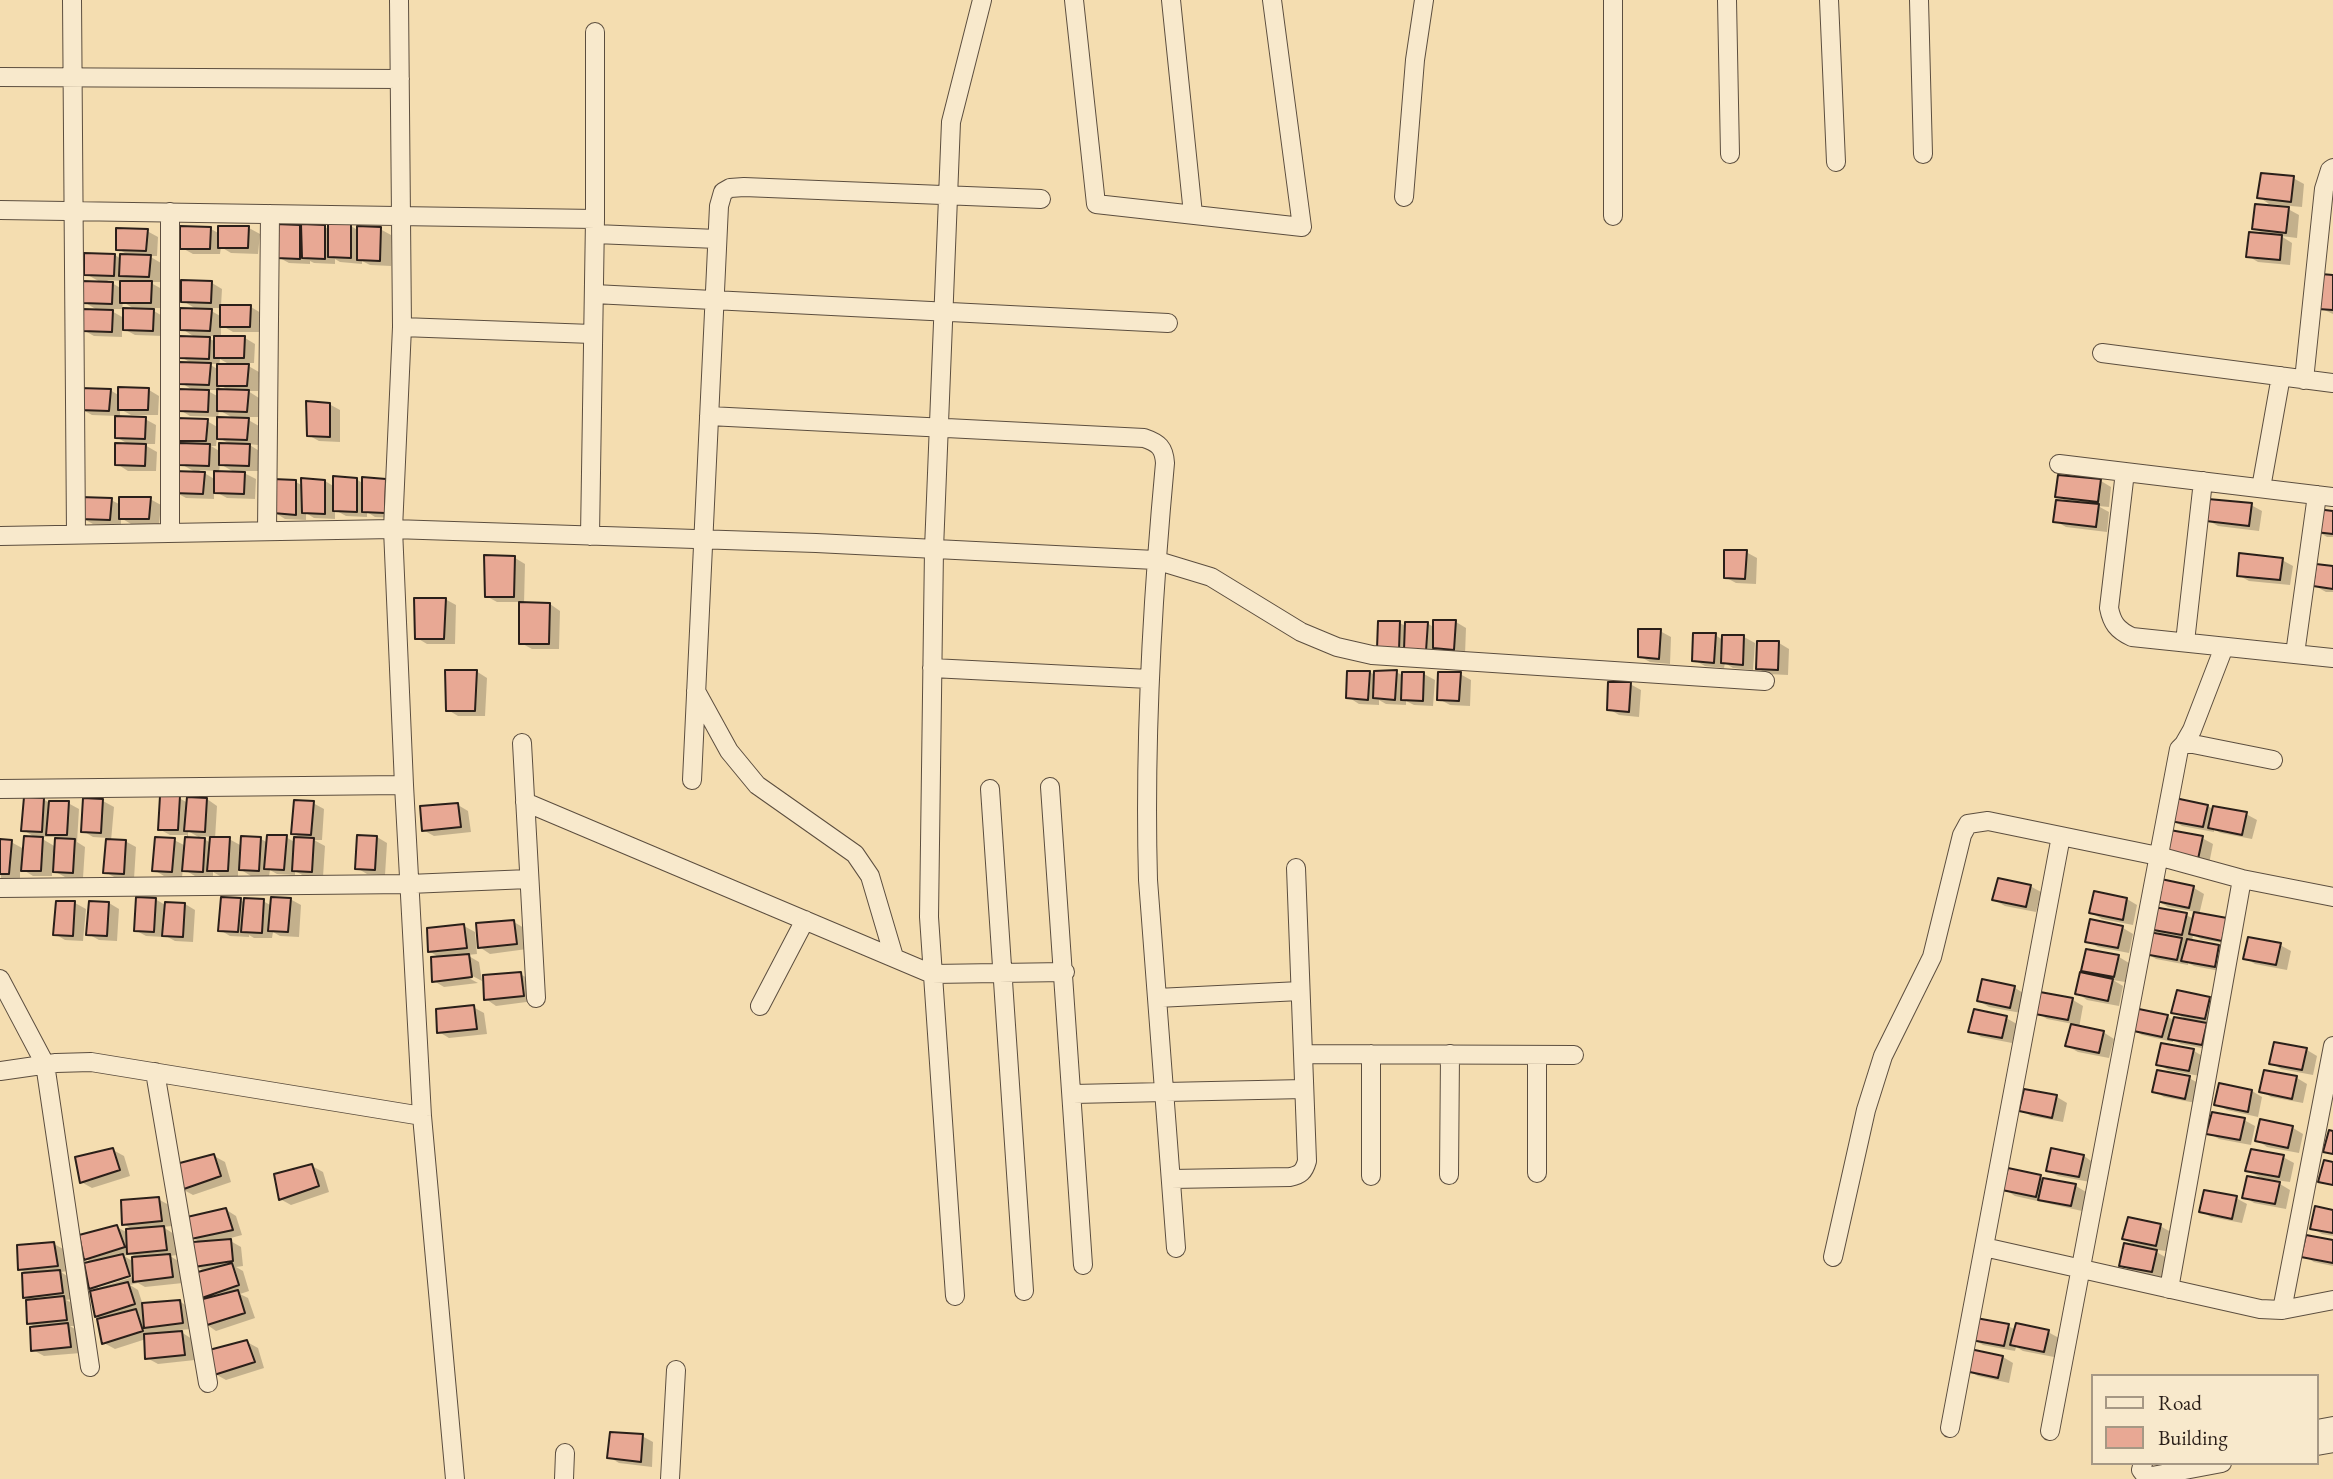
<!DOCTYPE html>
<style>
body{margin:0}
#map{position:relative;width:2333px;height:1479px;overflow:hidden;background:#f4ddb0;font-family:"EB Garamond",serif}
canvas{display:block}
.legend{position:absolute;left:2091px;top:1374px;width:228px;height:91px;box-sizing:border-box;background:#f8e9cc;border:2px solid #a69884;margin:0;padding:9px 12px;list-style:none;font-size:21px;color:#2a1f19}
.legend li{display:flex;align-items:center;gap:14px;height:35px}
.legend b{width:35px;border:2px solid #a69884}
</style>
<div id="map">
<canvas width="2333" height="1479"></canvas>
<ul class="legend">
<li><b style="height:9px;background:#f8e9cc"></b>Road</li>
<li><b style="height:19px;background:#e8a894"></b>Building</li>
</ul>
</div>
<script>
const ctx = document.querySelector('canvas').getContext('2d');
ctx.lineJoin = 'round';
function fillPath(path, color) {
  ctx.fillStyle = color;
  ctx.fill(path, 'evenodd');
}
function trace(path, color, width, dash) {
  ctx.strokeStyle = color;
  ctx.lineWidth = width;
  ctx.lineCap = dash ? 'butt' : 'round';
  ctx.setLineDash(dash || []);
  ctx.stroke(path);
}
fillPath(new Path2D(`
 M2293,178L2304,184L2302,207L2269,204L2259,197Z
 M2288,209L2299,215L2297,238L2281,236L2292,243L2290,265L2258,262L2248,256L2265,235L2254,228Z
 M351,226L359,231L380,229L391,235V266L370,265L362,261V264L340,262L335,259V264L314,263L310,261V264L289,263L278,257L299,227L303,229L324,227L329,229Z
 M220,228H249L260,234L258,254L231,253L221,247L220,254H193L182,248L211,229L220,234Z
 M147,231L158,237L157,256H149L161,263L160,282H149L162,289L161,308H149L164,317L163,336L135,335L122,328V337L94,336L83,330L99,311L84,302L102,283L86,274V255H115L121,259L130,256L118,249ZM107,280L122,281V289ZM123,302L136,310L124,318L108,309H122Z
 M2333,277V314L2320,308Z
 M212,283L222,289L221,306L251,307L261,313L260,332H233L221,325V337L245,338L255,344L254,363H243L259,372L258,391H248L259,398L258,417H243L259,426L258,445L248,444L261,452L259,471H240L256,479L255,499L227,498L214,491V499L186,498L175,492L197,473L181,464L187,445L178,440L207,421L219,428L235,419L219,410L218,417L190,416L180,410L195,391L181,383L193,364L181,357L198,339L182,329L198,310L183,301ZM206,308H222V317ZM204,336H216V342ZM220,359L232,366H219ZM209,364H219V370ZM220,385L230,391H219ZM206,390H219V397ZM217,437L232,445L221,452L211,446H216ZM220,464L236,473H219ZM199,470L216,471V480L206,474Z
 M110,390L120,396L149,390L159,396L158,415H131L120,409V418L145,419L156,425L155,444H143L157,452L156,471H128L117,464L130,445L116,437L117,416L92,415L81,409Z
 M329,404L340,410V442L319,441L308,435Z
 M356,479L364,484L385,480L396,486V518L375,517L367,512V517L346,516L335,510V519L314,518L306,513V520L285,519L274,512L296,482L303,486L325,481L335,487Z
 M2101,481L2111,487L2109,507L2098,506L2109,512L2107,532L2066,527L2055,521L2069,503L2057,496Z
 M150,499L161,505L159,525L131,524L121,518V525L93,524L82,518L111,500L121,505Z
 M2251,505L2262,511L2259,531L2218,526L2207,520Z
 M2333,513V537H2327L2317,531Z
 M1746,552L1757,558L1756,584L1736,583L1725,577Z
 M515,558L525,564L524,604H550L560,611L559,649H532L521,643V602H497L486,596Z
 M2282,560L2293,566L2290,585L2249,581L2238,575Z
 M2333,568V592H2326L2315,586Z
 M445,599L456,605L455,644H427L417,638Z
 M1456,622L1466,628L1465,655L1445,653L1437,649L1436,656L1390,654L1380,623H1400L1407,627L1427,623L1435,628Z
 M1660,631L1671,637L1670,664L1650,662L1639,656Z
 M1715,635L1723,640L1744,637L1755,643L1753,670L1733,668L1725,663L1724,668L1705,666L1694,660Z
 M1779,643L1789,649L1788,675L1768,674L1757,668Z
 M476,671L487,678L485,716H458L448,710Z
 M1370,672L1376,676L1396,672L1404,676V674H1424L1435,680L1433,706L1414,705L1406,701V705L1386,704L1379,700V705L1359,704L1348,697Z
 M1460,674L1471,680L1470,706L1450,705L1439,699Z
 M1630,684L1641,690L1639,717L1619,715L1609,709Z
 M179,798L188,803L207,799L217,806L215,839H229L242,846L261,839L268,843L286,837L296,843L303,839L293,833L313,803L324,809L322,840H314L325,846L323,877L304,876L295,871V875L277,874L270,870L269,876H251L238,868V876H220L213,872V877L195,876L183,869L182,877L164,876L154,870L174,840L186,846L187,835H170L159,829ZM188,831L202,839H188ZM199,836L212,837L211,843Z
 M43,799L48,802L68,803L79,809L77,842L85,847L83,878L65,877L52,870V876H33L20,868V879L1,878L0,841L11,842L24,849L38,839L23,830ZM39,837H54L57,839L56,847Z
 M2176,800L2208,806L2214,810L2246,814L2257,820L2252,839L2221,833L2214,830V832L2182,826L2172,820Z
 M103,801L114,807L111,841H125L136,847L134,879L116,878L105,872L108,838L93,837L83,831Z
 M458,805L468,811L471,832L434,836L423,830Z
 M377,837L387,843L385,875L367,874L357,868Z
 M2202,838L2213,844L2209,864L2177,857Z
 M2162,881L2194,888L2204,894L2199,915L2233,945L2201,939L2193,935L2192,942L2219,947L2229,953L2225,972L2194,966L2188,963V965L2156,959L2146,953L2164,936L2150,928L2186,915L2194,919L2196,912L2168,907L2158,901Z
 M2030,886L2041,892L2036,912L2005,906L1994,900Z
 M2096,893L2127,899L2137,905L2133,925L2102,919L2091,913Z
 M155,899L167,906L185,904L195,910L193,942L175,941L164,935V937L146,936L135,930Z
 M290,899L301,905L299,937L280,936L273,932L272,938H254L249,935V937L230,936L220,930L240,900L245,903L263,901L272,906Z
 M57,902L75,903L86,909L83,941L65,940L55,934Z
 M109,903L119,909L117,941L99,940L88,934Z
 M2092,921L2123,928L2133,934L2129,953L2098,947L2087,941Z
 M514,922L524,928L527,949L490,954L478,946Z
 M464,926L475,932L477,954L467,955L479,962L482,981L465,972L463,975L478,983L444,987L434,981L440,958L429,951Z
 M2280,945L2291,951L2287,970L2255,964L2245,958Z
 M2087,951L2119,957L2129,963L2125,982L2113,980L2123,986L2119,1006L2087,1000L2077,993L2094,976L2083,970Z
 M520,974L531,980L534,1001L496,1006L486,999Z
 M1983,981L2015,988L2025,994L2021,1013L1989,1007L1979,1001Z
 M2041,994L2073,1000L2083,1006L2079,1028L2103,1032L2114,1039L2109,1058L2078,1052L2067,1046L2073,1024L2047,1019L2037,1013Z
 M2209,998L2220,1005L2215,1024L2201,1022L2217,1031L2212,1050L2181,1044L2173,1040V1042L2142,1035L2131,1029L2167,1016L2174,1021H2189L2173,1012Z
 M473,1007L484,1013L487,1034L449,1038L439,1032Z
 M2006,1018L2017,1024L2012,1043L1981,1037L1970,1031Z
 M2275,1044L2307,1050L2317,1056L2313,1075L2281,1069L2271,1063Z
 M2162,1045L2194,1051L2204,1057L2200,1076L2168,1070L2158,1064Z
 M2266,1072L2297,1078L2307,1084L2303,1103L2271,1097L2261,1091Z
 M2189,1078L2200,1084L2196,1103L2164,1097L2154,1091Z
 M2221,1085L2252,1091L2262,1097L2258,1117L2227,1110L2216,1104Z
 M2026,1091L2057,1097L2067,1103L2063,1122L2031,1116L2021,1110Z
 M2244,1120L2255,1126L2251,1145L2219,1139L2208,1133Z
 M2262,1121L2293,1128L2303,1134L2299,1153L2267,1147L2257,1140Z
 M113,1150L124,1156L130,1176L92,1188L81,1182Z
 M214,1156L225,1162L231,1182L193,1195L182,1189Z
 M2084,1156L2094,1163L2090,1182L2058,1176L2048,1170Z
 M2283,1157L2294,1163L2290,1182L2261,1178L2247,1170Z
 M312,1166L323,1172L329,1192L291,1205L280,1199Z
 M2040,1177L2046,1180L2076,1186L2086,1192L2082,1211L2015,1196L2004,1189Z
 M2248,1178L2280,1184L2290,1190L2286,1209L2254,1203L2244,1197Z
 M2236,1198L2247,1204L2242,1223L2211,1217L2201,1211Z
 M158,1199L169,1205L172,1226L163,1227L174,1234L177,1255L170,1256L180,1262L183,1283L145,1287L138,1283L130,1285L138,1290L143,1305L179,1301L190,1308L193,1329L178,1330L192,1339L195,1360L158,1364L147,1358L146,1339L115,1349L104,1343L99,1318L96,1316V1291L91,1288L93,1263L86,1259L117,1227L128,1233L133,1230L124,1224ZM131,1254L137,1258L134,1262L124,1256ZM138,1272L139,1275L98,1288V1285Z
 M225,1209L236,1216L242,1235L227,1239L241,1247L243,1266L236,1267L243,1271L249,1291L240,1294L248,1298L255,1318L216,1331L206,1324L205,1300L200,1297L205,1272L196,1266L201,1243L193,1238Z
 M2333,1212V1236L2322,1234L2312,1228Z
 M2160,1226L2171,1232L2166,1251L2151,1249L2167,1258L2163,1277L2131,1271L2121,1265L2140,1248L2124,1239Z
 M2333,1242V1266L2314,1262L2303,1256Z
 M54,1244L65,1250L68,1271L61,1272L70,1278L73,1299L66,1300L74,1304L77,1326H70L78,1331L81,1353L44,1356L33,1350L36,1328L29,1323L33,1301L25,1297L24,1272L20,1269Z
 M2008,1326L2016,1330L2048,1332L2059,1338L2054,1357L2023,1351L2016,1347L2015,1351L1983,1345L1973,1339Z
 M247,1342L258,1348L264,1368L226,1380L215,1374Z
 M2003,1357L2013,1363L2009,1383L1978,1376L1967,1370Z
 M642,1436L653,1442L652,1467L619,1463L609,1457Z`), '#0003');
const building = new Path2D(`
 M2261,173L2294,176L2291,202L2257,198Z
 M2255,204L2289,207L2286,233L2252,229Z
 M328,223L351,224V258L328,257Z
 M276,224L300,225V259L276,258Z
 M301,224L325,225V259L302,258Z
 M180,226L211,227L210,249H180Z
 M218,226H249L248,248H218Z
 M357,226L381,227L380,261L357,260Z
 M116,228L148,229L146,251L116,250Z
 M2249,232L2282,235L2280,260L2246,257Z
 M84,253L115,254L114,276L84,275Z
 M120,254L151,255L149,277L119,276Z
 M2321,274L2333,275V310L2318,309Z
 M181,280L212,281L211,303L181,302Z
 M82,281L113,282L112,304L82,303Z
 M120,281H152L151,303H120Z
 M220,305H251L250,327H220Z
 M123,308L154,309L153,331L123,330Z
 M180,308L212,309L210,331L180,330Z
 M82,309L113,310L112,332L82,331Z
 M179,336L210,337L209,359L179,358Z
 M214,336H245L244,358H214Z
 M179,362L211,363L209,385L179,384Z
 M217,364H249L247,386H217Z
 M118,387L149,388L148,410H118Z
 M80,388L111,389L109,411L79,410Z
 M178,389L209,390L208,412L178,411Z
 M217,389L249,390L247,412L217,411Z
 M306,401L330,403V437L307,436Z
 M115,416L146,417L145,439L115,438Z
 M217,417L249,418L247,440L217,439Z
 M176,418L208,419L206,441H176Z
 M115,443L146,444L145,466L115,465Z
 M179,443L210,444L209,466L179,465Z
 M219,443L250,444L249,466L219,465Z
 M173,471L205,472L203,494L173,493Z
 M214,471L245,472L244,494L214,493Z
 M2058,475L2101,479L2098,502L2055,497Z
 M333,476L357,478V512L333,511Z
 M362,477L386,479L385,513L362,512Z
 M301,478L325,480V514L302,513Z
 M273,479L296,480V515L273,513Z
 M80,497L112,498L110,520L80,519Z
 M119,497H151L149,519H119Z
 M2208,499L2252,503L2249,526L2206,521Z
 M2056,500L2099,504L2096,527L2053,522Z
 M2317,509L2333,511V534L2315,532Z
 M1724,550H1747L1745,579L1724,578Z
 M2239,553L2283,558L2280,580L2237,576Z
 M484,555L515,556L514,597H485Z
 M2316,564L2333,566V589L2313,586Z
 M414,598H446L444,639H415Z
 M519,602L550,603L549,644H519Z
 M1433,620H1456L1454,650L1433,648Z
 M1378,621H1400L1399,650L1377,649Z
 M1405,622H1428L1426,651L1404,650Z
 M1638,629H1661L1659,659L1638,657Z
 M1693,633H1716L1714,663L1692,661Z
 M1722,635H1744L1743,665L1721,663Z
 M1757,641H1779L1778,670L1756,669Z
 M445,670H477L475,711H446Z
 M1397,670L1395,700L1373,698L1374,671Z
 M1347,671H1370L1368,700L1346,698Z
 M1402,672H1424L1423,701L1401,700Z
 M1438,672H1461L1459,701L1437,700Z
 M1608,682H1631L1629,712L1607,710Z
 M160,796H180L178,830H158Z
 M24,797L44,798L42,832L21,831Z
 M187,797L207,798L205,832L184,831Z
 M83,798L103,799L101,833L81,832Z
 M2175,798L2208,805L2203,827L2170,821Z
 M294,800L314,801L311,835L291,834Z
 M49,801H69L67,835H46Z
 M458,803L461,827L422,831L420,806Z
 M2213,806L2247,812L2242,835L2208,828Z
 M2170,830L2203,836L2198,859L2165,852Z
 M267,835H287L284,870L264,869Z
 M357,835L377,836L375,870L355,869Z
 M24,836L43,837L41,871H21Z
 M241,836L261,837L259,871L239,870Z
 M155,837L175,838L172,872L152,871Z
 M185,837L205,838L203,872L182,871Z
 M210,837H230L228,871H207Z
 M294,837L314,838L312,872L292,871Z
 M55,838L75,839L73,873L53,872Z
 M0,839L12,840L9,874H0Z
 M106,839L126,840L124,874L103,873Z
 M1998,878L2031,885L2026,907L1992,900Z
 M2161,879L2194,886L2189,908L2156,901Z
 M2094,891L2127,898L2123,920L2089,913Z
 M136,897L156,898L154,932L134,931Z
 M221,897L241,898L238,932L218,931Z
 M271,897L291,898L288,932L268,931Z
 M244,898L264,899L262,933L241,932Z
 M56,901H75L73,936L53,935Z
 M89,901L109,902L107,936L86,935Z
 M165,902L185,903L183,937L162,936Z
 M2154,907L2187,913L2182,935L2148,929Z
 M2194,912L2227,918L2222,941L2189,934Z
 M2090,919L2123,926L2118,948L2085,942Z
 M514,920L517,944L478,948L476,923Z
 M464,924L467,948L428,952L427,928Z
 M2149,932L2182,938L2177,960L2144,954Z
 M2248,937L2281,943L2276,965L2243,959Z
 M2187,939L2219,945L2215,967L2181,961Z
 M2086,949L2119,955L2114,977L2081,971Z
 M469,954L472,977L432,982L431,957Z
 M521,972L524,996L484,1000L483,975Z
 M2080,972L2113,979L2108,1001L2075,994Z
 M1982,979L2015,986L2010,1008L1977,1001Z
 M2177,990L2210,997L2205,1019L2171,1013Z
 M2040,992L2073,998L2068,1020L2035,1014Z
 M474,1005L477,1029L437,1033L436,1009Z
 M2134,1008L2168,1015L2162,1037L2129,1030Z
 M1974,1009L2007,1016L2002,1038L1968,1032Z
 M2174,1017L2207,1023L2202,1045L2168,1039Z
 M2071,1024L2104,1031L2099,1053L2065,1046Z
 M2274,1042L2307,1048L2302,1070L2269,1064Z
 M2161,1043L2194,1049L2189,1071L2156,1065Z
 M2157,1070L2190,1076L2185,1099L2152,1092Z
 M2264,1070L2297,1076L2292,1099L2259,1092Z
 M2219,1083L2252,1090L2248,1112L2214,1105Z
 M2024,1089L2057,1095L2052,1118L2019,1111Z
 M2212,1112L2245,1118L2240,1140L2206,1134Z
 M2260,1119L2293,1126L2288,1148L2255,1141Z
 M2329,1130L2333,1131V1154L2323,1152Z
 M113,1148L120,1170L80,1183L75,1157Z
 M2051,1148L2084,1155L2079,1177L2046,1171Z
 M2251,1149L2284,1155L2279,1177L2245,1171Z
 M214,1154L221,1176L181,1190L176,1164Z
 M2324,1160L2333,1162V1185L2318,1182Z
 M312,1164L319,1186L279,1200L274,1174Z
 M2008,1168L2041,1175L2036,1197L2002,1190Z
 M2247,1176L2280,1182L2275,1204L2242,1198Z
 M2043,1178L2076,1184L2071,1206L2038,1200Z
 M2204,1190L2237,1196L2232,1219L2199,1212Z
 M159,1197L162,1221L122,1225L121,1200Z
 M2315,1206L2333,1210V1233L2310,1229Z
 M226,1208L233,1230L191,1239L187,1217Z
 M2128,1217L2161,1224L2156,1246L2122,1239Z
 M117,1225L125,1247L84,1260L79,1235Z
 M164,1226L167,1250L127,1254L126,1229Z
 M2306,1235L2333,1240V1263L2301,1257Z
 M231,1239L233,1261L194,1267L193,1242Z
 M54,1242L58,1266L18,1270L17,1245Z
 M2124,1243L2157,1250L2152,1272L2119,1266Z
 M123,1254L130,1276L89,1289L84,1263Z
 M170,1254L173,1277L133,1282L132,1257Z
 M232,1263L239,1285L199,1299L194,1273Z
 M60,1270L63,1293L23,1298L22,1273Z
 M128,1282L135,1304L95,1317L90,1291Z
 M238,1290L245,1313L204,1326L199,1300Z
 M64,1296L67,1320L27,1324L26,1300Z
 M180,1300L183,1323L144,1328L142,1303Z
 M136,1309L143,1331L102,1344L97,1319Z
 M1976,1318L2009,1324L2004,1346L1971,1340Z
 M68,1323L71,1347L31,1351L30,1327Z
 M2016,1323L2049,1330L2044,1352L2010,1345Z
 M182,1331L185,1355L145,1359L144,1334Z
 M247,1340L255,1362L214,1375L209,1350Z
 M1970,1349L2003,1356L1998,1378L1965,1371Z
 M610,1432L643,1434L641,1462L607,1458Z`);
fillPath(building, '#e8a894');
trace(building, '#2a1f19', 2);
const minor = new Path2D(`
 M72,0L76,534
 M399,0L402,327L393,529L404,785L422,1116L455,1479
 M1074,0L1096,204L1302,227L1272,0
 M1171,0L1193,214
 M1613,0V216
 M1727,0L1730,154
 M1829,0L1836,162
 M1919,0L1923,154
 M0,77L400,79
 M1404,197L1415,60L1424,0
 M0,210L595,219L590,536
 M170,212V532
 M595,219V32
 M595,234L717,239
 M594,294L1168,323
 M402,327L592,334
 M2102,353L2333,383
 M2304,380L2324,189L2330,170L2333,168
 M709,416L1144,438C1159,443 1164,448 1165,463C1152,602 1144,740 1148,880L1176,1248
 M2059,464L2333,497
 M2125,472L2109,608C2112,623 2117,630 2132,637L2333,658
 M2261,488L2281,376
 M267,531L270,214
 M0,536L393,529L816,543L1155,560L1211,577L1301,632L1337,647L1372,655L1765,681
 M2185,642L2203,481
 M2295,654L2317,495
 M932,668L1149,679
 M696,691L729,751L757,785L855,854L870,876L894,957
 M522,743L536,998
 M2184,744L2192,730L2224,647
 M692,780L719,206L723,192L730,188L744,187L1041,199
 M1050,787L1083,1265
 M0,789L404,785
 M990,789L1024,1291
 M525,802L932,974L1065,972
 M0,888L409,884L529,879
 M0,979L45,1064L90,1367
 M1157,998L1300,991
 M760,1006L805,920
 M1303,1054L1574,1055
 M1371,1054V1176
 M1537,1055V1173
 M0,1071L56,1063L91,1062L422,1116
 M155,1072L208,1383
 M1073,1094L1304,1089
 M1449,1175L1450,1054
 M1171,1179L1290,1177C1300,1175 1304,1172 1307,1161L1296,868
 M1984,1247L2260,1309L2282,1310L2333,1300
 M1833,1257L1866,1110L1883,1056L1932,957L1962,835L1968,824L1988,821L2158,856L2242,879L2333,897
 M2169,1289L2242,879
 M955,1296L929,917L934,549L951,122L982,0
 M2282,1310L2333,1046
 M1950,1428L2061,836
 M2317,1429L2333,1426
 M2050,1431L2179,749L2184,744H2193L2273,760
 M2317,1446L2333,1443
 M2143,1463L2141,1470L2145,1475L2152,1476L2222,1463
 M564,1479L565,1453
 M670,1479L676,1370`);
trace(minor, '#5c4e3f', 20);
trace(minor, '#f8e9cc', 18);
</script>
